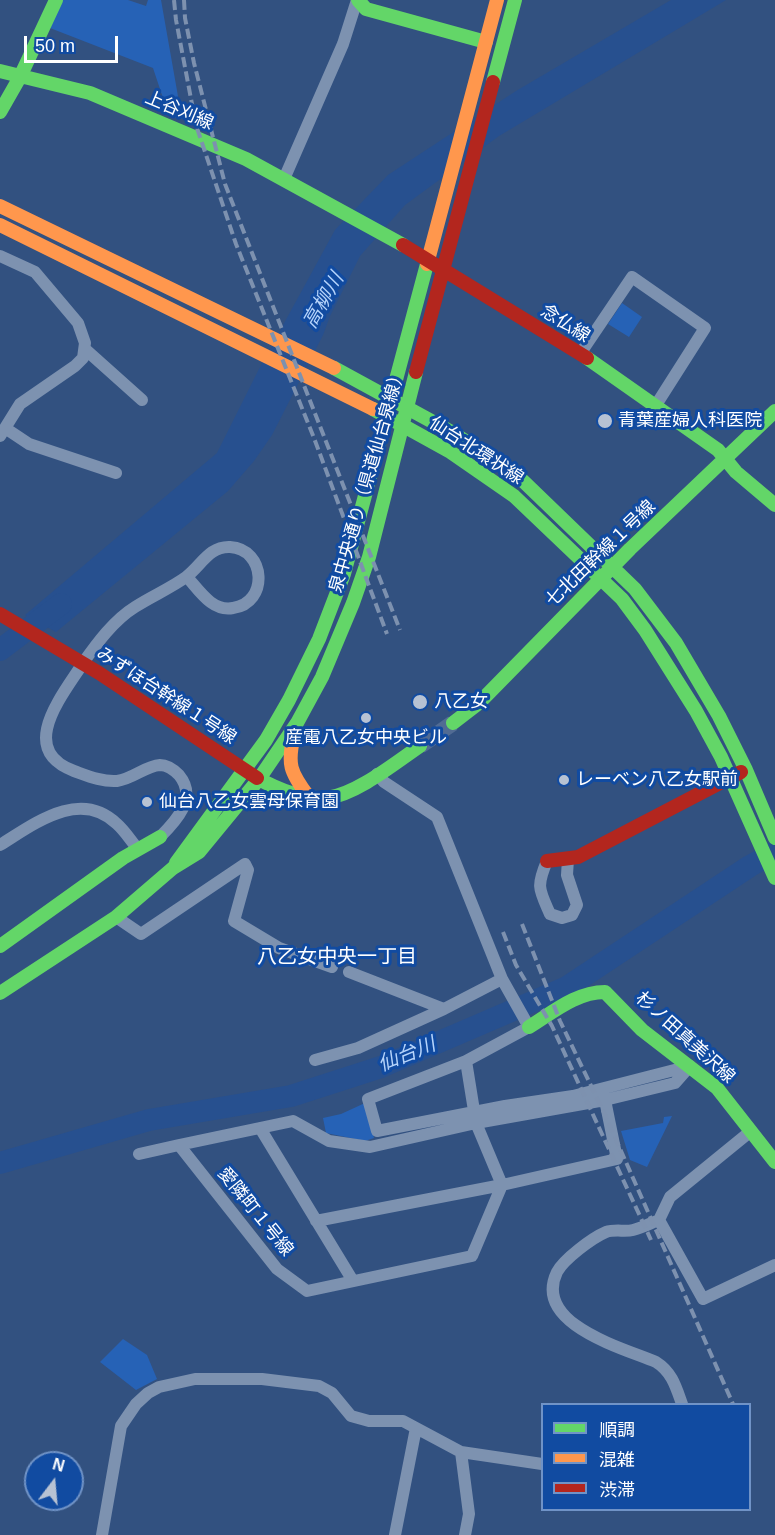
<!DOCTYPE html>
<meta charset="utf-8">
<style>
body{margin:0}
#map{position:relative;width:775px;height:1535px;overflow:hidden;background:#325180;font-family:Helvetica,"Noto Sans JP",sans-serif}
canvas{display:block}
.legend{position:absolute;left:541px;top:1403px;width:210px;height:108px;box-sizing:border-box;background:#114ba1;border:2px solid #7093c7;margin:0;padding:8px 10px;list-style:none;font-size:18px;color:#fff}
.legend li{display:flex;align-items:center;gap:12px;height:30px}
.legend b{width:30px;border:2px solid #7093c7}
.north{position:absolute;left:24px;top:1451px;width:60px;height:60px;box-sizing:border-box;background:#114ba1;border:2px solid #7093c7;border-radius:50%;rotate:16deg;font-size:16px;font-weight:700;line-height:24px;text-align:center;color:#fff}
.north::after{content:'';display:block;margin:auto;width:21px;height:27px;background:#b7c2d3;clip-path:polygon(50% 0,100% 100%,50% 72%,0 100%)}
.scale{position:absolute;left:24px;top:36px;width:94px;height:27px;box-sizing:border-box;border:3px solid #fff;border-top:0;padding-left:8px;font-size:18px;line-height:21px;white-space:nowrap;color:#fff;-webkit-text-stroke:4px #114ba1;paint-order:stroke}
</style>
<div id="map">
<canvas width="775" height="1535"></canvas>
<ul class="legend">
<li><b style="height:8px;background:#63d668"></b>順調</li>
<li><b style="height:8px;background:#ff974d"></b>混雑</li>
<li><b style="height:8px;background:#b3261e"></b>渋滞</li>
</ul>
<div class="north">N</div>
<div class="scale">50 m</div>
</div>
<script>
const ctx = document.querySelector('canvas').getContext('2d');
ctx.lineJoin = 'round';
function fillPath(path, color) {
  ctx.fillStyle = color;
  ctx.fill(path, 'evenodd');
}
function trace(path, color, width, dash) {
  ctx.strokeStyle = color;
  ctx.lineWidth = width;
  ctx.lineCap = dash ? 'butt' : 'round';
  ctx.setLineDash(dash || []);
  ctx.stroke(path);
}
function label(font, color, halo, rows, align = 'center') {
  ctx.font = font + ' Helvetica,"Noto Sans JP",sans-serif';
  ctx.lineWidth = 6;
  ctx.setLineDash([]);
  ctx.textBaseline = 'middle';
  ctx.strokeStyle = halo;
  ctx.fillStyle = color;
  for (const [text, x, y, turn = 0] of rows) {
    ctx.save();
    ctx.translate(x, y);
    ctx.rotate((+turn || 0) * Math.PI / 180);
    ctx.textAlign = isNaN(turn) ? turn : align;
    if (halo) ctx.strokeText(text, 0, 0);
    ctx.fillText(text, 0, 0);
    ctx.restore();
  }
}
fillPath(new Path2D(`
 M62,0H128L146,6L148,0H161L182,119L169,116L153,68L50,28Z
 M622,303L642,317L629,337L608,324Z
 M365,1103L374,1138L365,1141L326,1133L323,1118L341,1114Z
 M672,1116L647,1167L630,1160L621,1131L663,1123L664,1117Z
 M123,1339L147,1355L157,1379L136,1390L100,1362Z`), '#2662b6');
fillPath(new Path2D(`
 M671,0H726L499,136L405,205L360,256L330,316L323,335L272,435L254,461L228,491L56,632L25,615L217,453L258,371L335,230L388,175L516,91Z`), '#27508f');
trace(new Path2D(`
 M0,650L61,604
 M0,1163L149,1120L291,1096L381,1067L567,987L750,866L775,852`), '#27508f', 22);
trace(new Path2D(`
 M420,746L453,723`), '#516b93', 16, [16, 8]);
trace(new Path2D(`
 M284,179L343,44L357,0
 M0,256L35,272L78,323L85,343L83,358L75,366L20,404L0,436
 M85,349L142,400
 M580,354L632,277L705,328L656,405
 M5,428L29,444L116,473
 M377,774L384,782L437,817L502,979L529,1027L466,1061L476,1123L502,1185L472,1256L307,1291L277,1269L179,1145L293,1121L329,1141L370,1147L476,1123L605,1100L675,1083L690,1066
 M160,837C176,821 198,798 179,775C174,770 167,765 160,765C145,766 133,779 117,781C102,782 88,776 74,771C16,749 63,695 83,663C97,643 114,620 135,607C152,596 171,588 186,577C201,566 209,546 230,547C266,549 269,603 233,608C212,612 199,590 187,577
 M0,845C34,824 80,788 117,824C125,831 131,841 138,849
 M547,861C536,887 539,889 550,914L562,918L572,915L577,905L567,875L568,859
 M116,917L141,934L245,864L248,870L234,921L279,948L332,967
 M349,972L444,1009
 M315,1060L358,1048L444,1009L502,979
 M466,1061L368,1099L377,1131L505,1106L573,1096L690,1066
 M260,1128L353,1281
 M751,1131L670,1197L659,1220L703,1299L775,1265
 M139,1154L179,1145
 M659,1220C651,1223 642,1228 633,1230C625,1232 615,1229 606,1232C592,1238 564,1259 557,1272C532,1324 623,1348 656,1362C672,1372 676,1387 682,1404
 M316,1221L502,1185L617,1159L605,1100
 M461,1452L469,1514L465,1535
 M102,1535L121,1426L136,1404L148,1393L159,1387L195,1379H262L319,1386L332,1393L351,1416L369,1421H403L461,1452L542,1464
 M395,1535L416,1428`), '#7d92b0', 12);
trace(new Path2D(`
 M358,0L366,9L486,42
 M0,71L90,93L246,159L403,245
 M493,82L515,0
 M0,112L20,77L56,0
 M587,358L718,450L736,472L775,505
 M334,368L455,434L520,478L635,589L676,643L719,716L746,770L775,838
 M373,409L449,451L514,496L622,599L645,630L696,711L721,757L775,878
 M453,723L479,703L630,549L775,411
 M257,778C277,789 304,800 327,798C357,794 395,763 420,746
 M176,863L266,740L289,700L319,639L344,574L427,264
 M0,946L123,858L160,837
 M0,993L116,917L173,868L199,852L259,779L297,723L322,677L353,603L369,557L416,372
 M529,1027C552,1013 576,992 605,992L642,1030L717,1088L775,1162`), '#63d668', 14);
trace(new Path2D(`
 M0,206L334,368
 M0,225L373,409
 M427,264L497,0
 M294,735C287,764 290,772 308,796`), '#ff974d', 14);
trace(new Path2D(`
 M403,245L587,358
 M416,372L493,82
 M0,614L99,673L257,778
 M547,861L578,857L741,772`), '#b3261e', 14);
trace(new Path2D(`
 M174,0L176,20L196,125L236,244L314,438L387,634
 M184,0L185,18L194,63L225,184L400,630
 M522,924L560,1021L606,1117L733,1404
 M503,932L516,965L552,1026L651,1240`), '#7d91af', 4, [10, 4.5]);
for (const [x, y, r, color] of [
 [605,421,8,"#b7c2d3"],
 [420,702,8,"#b7c2d3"],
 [366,718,6,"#b7c2d3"],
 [564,780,6,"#b7c2d3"],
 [147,802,6,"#b7c2d3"]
]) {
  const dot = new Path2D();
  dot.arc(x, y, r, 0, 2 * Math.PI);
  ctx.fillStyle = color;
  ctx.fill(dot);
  trace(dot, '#114ba1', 2);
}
label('18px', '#fff', '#114ba1', [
 ["上谷刈線",179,111,23],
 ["念仏線",565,324,32],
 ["仙台北環状線",476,451,33],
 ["泉中央通り（県道仙台泉線）",368,480,-74],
 ["七北田幹線１号線",601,554,-44],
 ["みずほ台幹線１号線",166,696,33],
 ["杉ノ田真美沢線",685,1038,42],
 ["愛隣町１号線",255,1212,51]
]);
label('18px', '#fff', '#114ba1', [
 ["青葉産婦人科医院",618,421],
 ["八乙女",434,702],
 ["産電八乙女中央ビル",366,738,"center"],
 ["レーベン八乙女駅前",576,780],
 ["仙台八乙女雲母保育園",159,802]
], 'left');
label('italic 20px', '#b6d4fb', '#114ba1', [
 ["高柳川",324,301,-60],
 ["仙台川",407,1055,-22]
]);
label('20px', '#fff', '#114ba1', [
 ["八乙女中央一丁目",337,957]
]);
</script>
